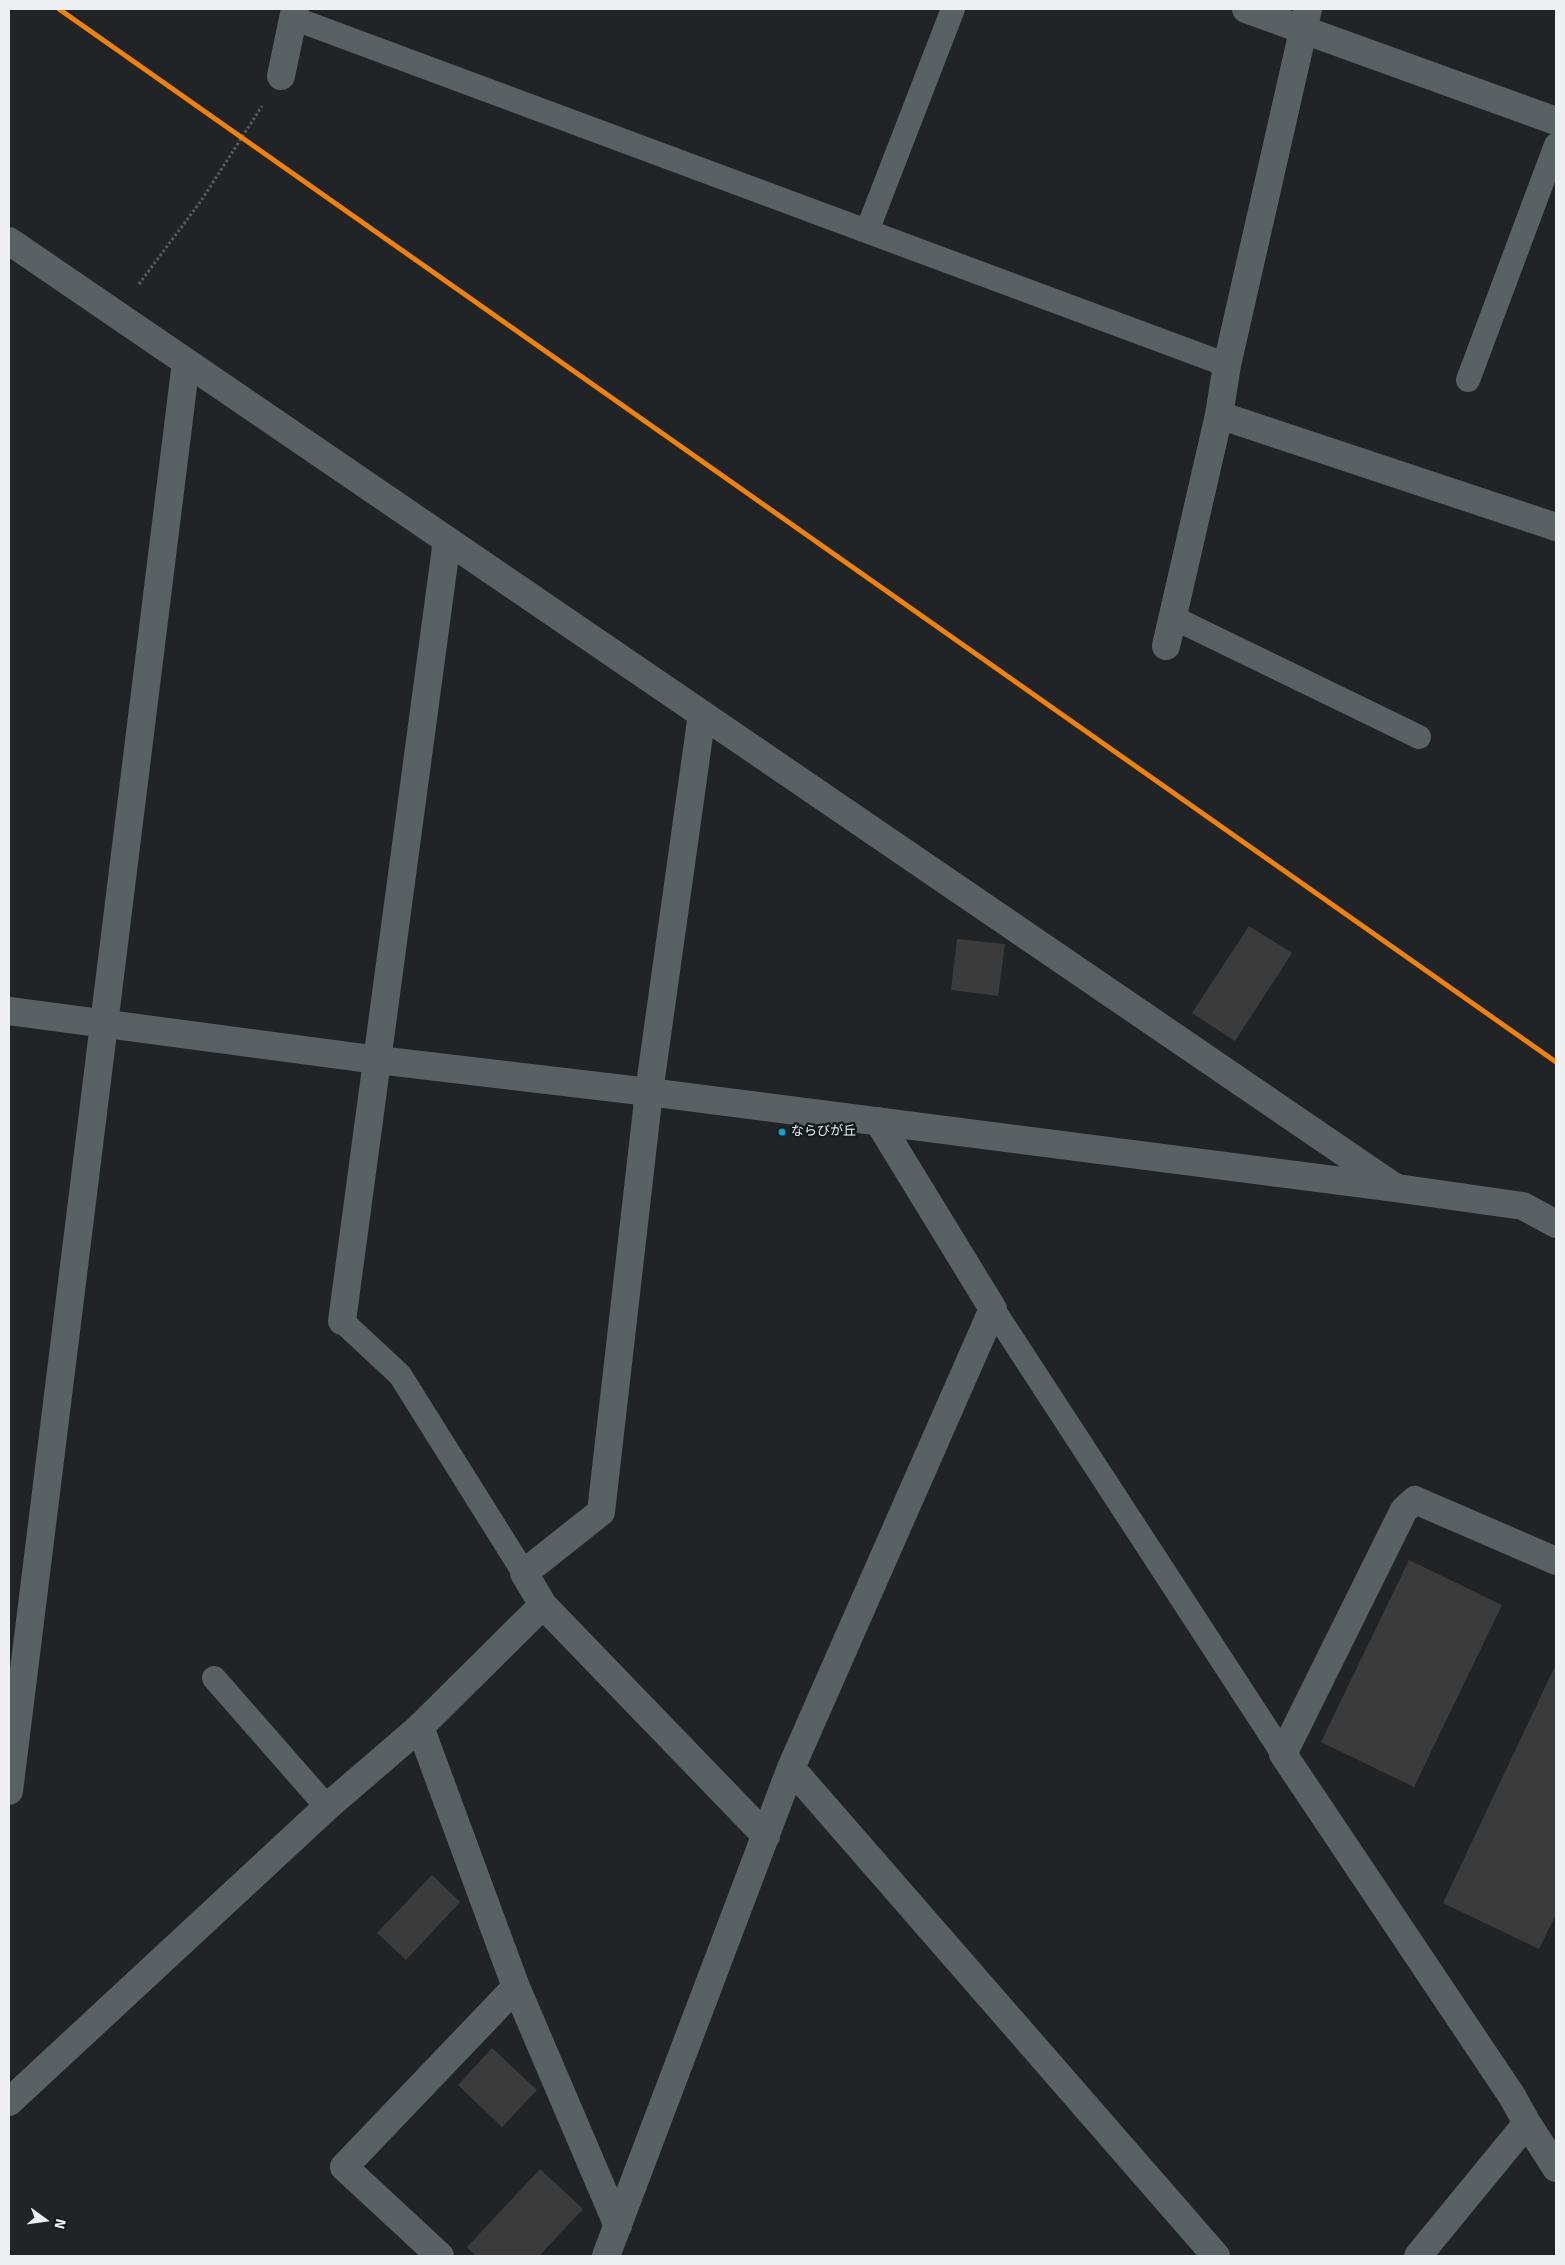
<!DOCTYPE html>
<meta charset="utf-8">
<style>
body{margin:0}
#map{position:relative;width:1565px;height:2265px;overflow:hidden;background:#212426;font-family:Signika,sans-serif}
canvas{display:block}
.frame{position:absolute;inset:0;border:10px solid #edf0f3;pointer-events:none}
.north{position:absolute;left:20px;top:2195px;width:50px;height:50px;-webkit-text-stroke:4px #161b1e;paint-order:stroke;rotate:104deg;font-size:14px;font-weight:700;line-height:20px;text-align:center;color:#edf0f3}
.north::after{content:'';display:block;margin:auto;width:18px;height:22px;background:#edf0f3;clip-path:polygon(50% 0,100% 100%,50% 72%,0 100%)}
</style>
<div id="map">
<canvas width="1565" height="2265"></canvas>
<div class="frame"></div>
<div class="north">N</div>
</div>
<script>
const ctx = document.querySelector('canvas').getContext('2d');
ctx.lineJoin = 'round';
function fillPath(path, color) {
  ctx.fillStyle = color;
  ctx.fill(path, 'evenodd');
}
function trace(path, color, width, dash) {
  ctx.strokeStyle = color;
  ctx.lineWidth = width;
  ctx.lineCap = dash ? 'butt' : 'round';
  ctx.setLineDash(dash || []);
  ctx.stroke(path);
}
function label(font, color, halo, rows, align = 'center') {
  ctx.font = font + ' Signika,"Noto Sans JP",sans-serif';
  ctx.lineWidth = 5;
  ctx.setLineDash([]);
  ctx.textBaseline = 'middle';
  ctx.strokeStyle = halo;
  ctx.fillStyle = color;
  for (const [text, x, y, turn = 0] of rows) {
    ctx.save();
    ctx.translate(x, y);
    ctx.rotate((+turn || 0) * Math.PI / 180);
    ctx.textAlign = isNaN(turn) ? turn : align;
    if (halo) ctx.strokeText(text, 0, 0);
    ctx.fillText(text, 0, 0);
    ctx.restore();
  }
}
fillPath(new Path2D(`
 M1249,926L1292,953L1235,1041L1192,1013Z
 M957,939L1005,944L998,996L951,990Z
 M1409,1560L1502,1605L1414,1787L1321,1742Z
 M1556,1664V1914L1539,1949L1443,1903Z
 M432,1875L460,1902L406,1960L377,1933Z
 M492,2048L537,2090L502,2127L458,2085Z
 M540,2169L583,2209L539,2256H476L467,2247Z`), '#3b3b3c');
trace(new Path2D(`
 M139,284L201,201L262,106`), '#585c5f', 3, [2.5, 2.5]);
trace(new Path2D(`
 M293,18L1227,365
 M867,231L953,9
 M1468,380L1556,145
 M1172,617L1419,737
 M993,1309L1283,1754
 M342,1321L400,1375L524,1573
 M214,1678L327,1807`), '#5a6165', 24);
trace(new Path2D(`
 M1246,9L1556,121
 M281,76L295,9
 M9,241L1396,1188
 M1219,415L1556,527
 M1166,646L1219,415L1227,365L1308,9
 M702,714L649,1092L601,1512L524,1573L543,1605L766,1836
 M9,1011L378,1060L649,1092
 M342,1321L447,540
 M1556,1561L1415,1500L1404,1510L1283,1754L1512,2096L1527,2123L1556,2168
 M420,1727L516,1987L618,2226
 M791,1768L1216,2256
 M9,1791L186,362
 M9,2102L327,1807L420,1727L543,1605
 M440,2256L344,2167L516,1987
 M606,2256L791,1768L993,1309L878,1121
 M1418,2256L1527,2123`), '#5a6165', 28);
trace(new Path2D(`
 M649,1092L1396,1188L1523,1206L1556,1224`), '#5a6165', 28);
trace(new Path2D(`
 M59,9L1556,1062`), '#ef810f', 5);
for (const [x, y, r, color] of [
 [782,1132,4.5,"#00a9ce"]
]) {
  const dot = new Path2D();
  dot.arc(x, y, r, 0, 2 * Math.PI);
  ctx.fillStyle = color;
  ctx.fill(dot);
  trace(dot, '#161b1e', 2);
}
label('13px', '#edf0f3', '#161b1e', [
 ["ならびが丘",791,1132]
], 'left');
</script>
